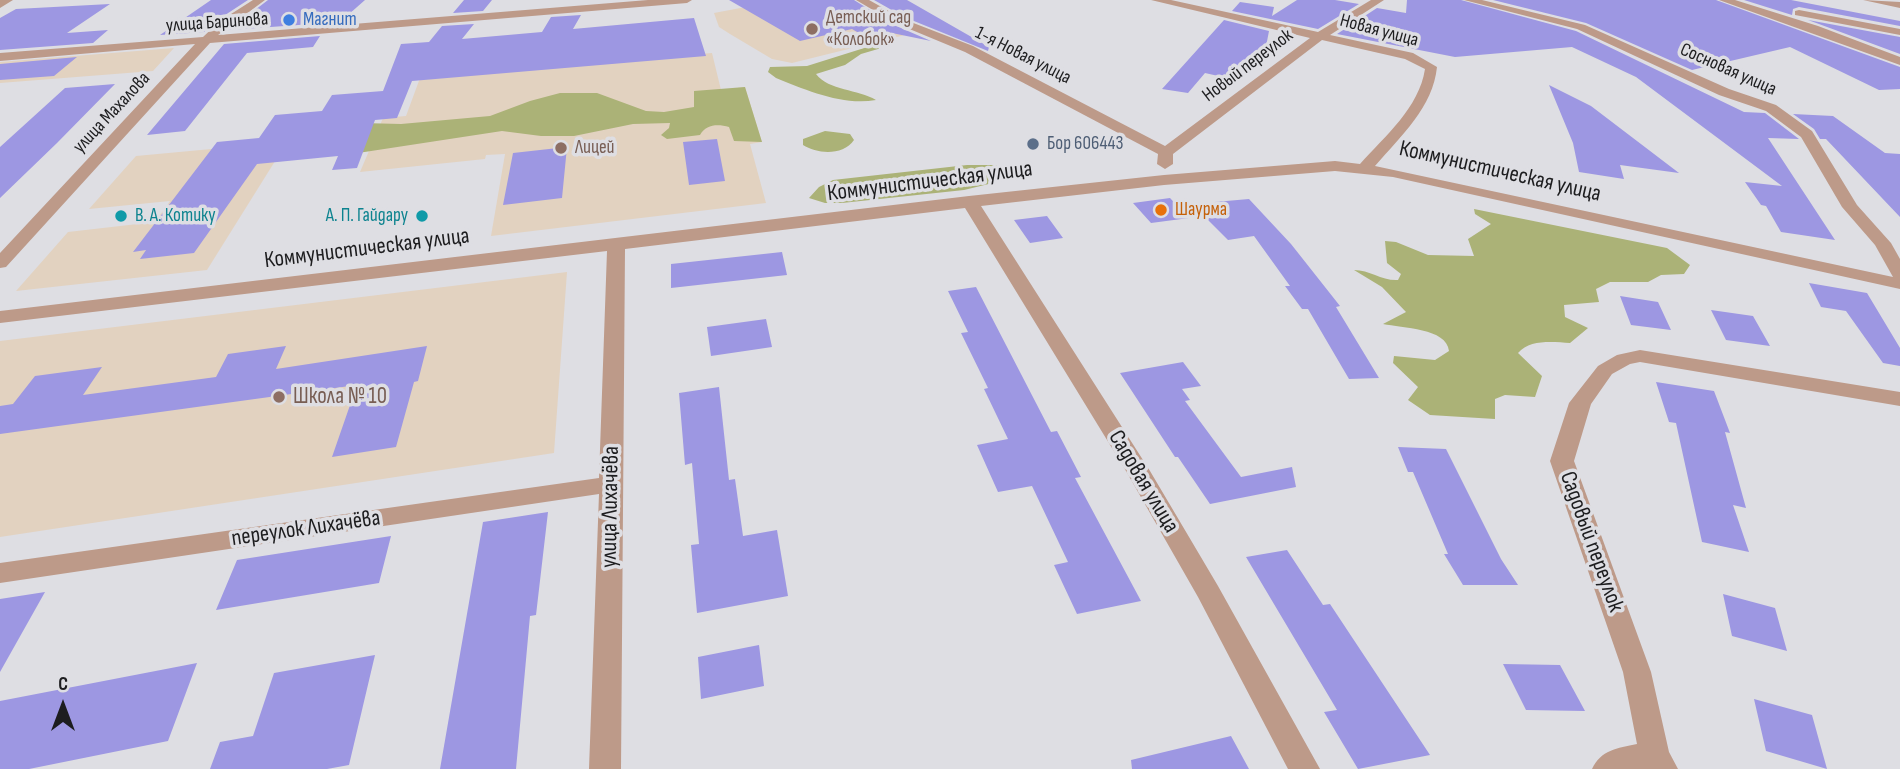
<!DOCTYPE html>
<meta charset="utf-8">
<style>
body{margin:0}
#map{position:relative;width:1900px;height:769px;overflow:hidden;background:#dedee3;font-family:"Sofia Sans Condensed",sans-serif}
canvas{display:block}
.north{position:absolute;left:28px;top:671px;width:70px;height:70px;-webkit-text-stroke:5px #dedee3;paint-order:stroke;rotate:0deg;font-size:19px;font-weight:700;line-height:28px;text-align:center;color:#1d1d1f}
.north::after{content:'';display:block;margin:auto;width:24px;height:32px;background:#1d1d1f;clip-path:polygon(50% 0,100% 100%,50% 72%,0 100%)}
</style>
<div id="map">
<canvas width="1900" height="769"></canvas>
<div class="north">С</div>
</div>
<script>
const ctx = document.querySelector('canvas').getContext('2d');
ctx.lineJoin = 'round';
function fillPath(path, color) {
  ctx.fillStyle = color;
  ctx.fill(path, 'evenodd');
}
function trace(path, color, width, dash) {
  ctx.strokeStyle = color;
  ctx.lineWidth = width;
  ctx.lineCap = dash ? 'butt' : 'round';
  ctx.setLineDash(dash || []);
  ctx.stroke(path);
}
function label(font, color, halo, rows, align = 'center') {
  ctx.font = font + ' "Sofia Sans Condensed",sans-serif';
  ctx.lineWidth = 7;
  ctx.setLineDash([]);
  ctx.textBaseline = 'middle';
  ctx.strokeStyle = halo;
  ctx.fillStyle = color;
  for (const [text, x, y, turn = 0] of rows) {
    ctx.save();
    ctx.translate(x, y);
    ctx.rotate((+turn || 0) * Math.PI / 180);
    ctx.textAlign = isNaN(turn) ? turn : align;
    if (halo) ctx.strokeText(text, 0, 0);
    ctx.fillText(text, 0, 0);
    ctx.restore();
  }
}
fillPath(new Path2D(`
 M783,0L905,35L792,63L772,59L730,34L719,27L714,13Z
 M174,48L153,71L0,83V62Z
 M712,53L721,90L745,87L762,142L750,144L766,203L491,236L505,154L486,155L485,159L360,172L383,118L406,116L420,78Z
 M287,142L207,270L16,291L68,232L155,222L170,201L89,209L136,156Z
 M567,272L554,453L0,537V341Z`), '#e2d2c0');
fillPath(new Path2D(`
 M877,44H884L878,49L861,54L845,65L816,74C829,91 858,89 876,100C842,106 806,90 776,78L768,72L770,67L807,66Z
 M745,87L762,142L734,141L729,127C718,124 706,124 700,135L667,139L661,135L669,128L670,123L633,124L574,136H541L502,131L358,153L362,123L401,124L490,116L530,101L560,93H597L646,111L664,112L694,107V91Z
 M825,131L850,134L854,140C843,156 817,154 803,145V139Z
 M967,165H997L1008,172L1005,180L964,190L842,203H825L809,198L819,187L833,180Z
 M1474,209L1667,248L1690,265L1684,274L1661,275L1648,282H1610L1596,289L1599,302L1564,305L1565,317L1588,328L1570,343C1553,342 1530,339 1518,353L1542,376L1535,397L1505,395L1495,399V419L1430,415L1408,400L1418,387L1393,363L1394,356L1435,360L1449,351C1447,328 1402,328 1383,324L1406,312L1382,287L1354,270C1370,270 1382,281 1398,280L1401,274L1387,263L1385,241L1396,242L1428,255L1474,256L1468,239L1491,224L1475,214Z`), '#abb277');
fillPath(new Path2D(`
 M211,0H248L219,19L204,32L160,35Z
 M268,0H365L340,22L229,30Z
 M464,0H492L483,11L453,13Z
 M729,0H854L894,25L931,41L887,32L881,46L852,29L800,41Z
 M874,0H907L989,47L988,51L904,17Z
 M1297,0H1335L1359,4L1318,29L1232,11L1240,2L1274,7L1272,16Z
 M1407,0H1461L1576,31L1744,112L1765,113L1799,139L1768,138L1835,240L1781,232L1766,206L1761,205L1745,182L1782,186L1636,77L1572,47L1455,57L1337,34L1377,8L1406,13Z
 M1493,0H1716L1900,67V89L1879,90L1790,47L1692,70L1586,23Z
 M1744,0H1791L1900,21V26L1799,7L1793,9L1792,15Z
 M110,4L67,33L108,30L93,43L0,50V18L16,9Z
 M581,15L573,29L694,18L706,56L412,81L397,118L375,120L357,168L332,170L338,156L257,164L194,253L140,259L146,250L133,252L217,142L259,138L275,115L322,111L332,95L383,91L401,44L429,42L442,26L474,24L462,39L542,32L551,17Z
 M1224,20L1269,31L1263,62L1236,80L1205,73L1188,93L1162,89Z
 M1808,20L1900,37V54L1819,24Z
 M320,36L313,47L247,53L185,131L147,135L224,44Z
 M77,57L54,76L0,80V64Z
 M115,84L57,143L0,198V147L65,88Z
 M1549,85L1591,106L1679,173L1620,165L1624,179L1579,172L1573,143Z
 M1793,114L1833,116L1885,153L1900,154V217L1826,139H1820L1814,129Z
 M717,139L725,181L689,185L683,142Z
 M567,147L562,198L503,205L513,153Z
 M1170,198L1189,218L1151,223L1133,203Z
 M1249,199L1291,244L1340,306L1336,307L1379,378L1349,379L1308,309H1302L1285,286H1290L1254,236L1228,240L1192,204Z
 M1047,216L1063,238L1030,243L1014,220Z
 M782,252L787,275L671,288V264Z
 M1809,283L1867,293L1900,348V366L1883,363L1846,311L1821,307Z
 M976,287L1051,432L1057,431L1081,477L1075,478L1141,601L1077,614L1054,565L1068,562L1032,486L998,492L977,445L1008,439L984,389L988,388L961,333L968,332L948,291Z
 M1620,296L1658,302L1671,330L1631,325Z
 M1711,310L1753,316L1770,346L1726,340Z
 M766,319L772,347L711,356L707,327Z
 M286,346L276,369L427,346L418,381L414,382L396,447L332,457L357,385L0,434V406L13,404L35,376L102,367L83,395L216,377L228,354Z
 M1183,362L1201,386L1182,389L1190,400L1185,401L1241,477L1292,467L1296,487L1210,504L1178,457H1175L1120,373Z
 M1656,382L1714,391L1730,433L1725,432L1746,508L1733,505L1749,552L1702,542L1676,423L1669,422Z
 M719,387L729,480L735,479L743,536L777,530L788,596L697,613L691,545L699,544L692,463L685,465L679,393Z
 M1398,447L1446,449L1501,559L1518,585H1463L1444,554H1448L1413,472H1408Z
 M548,512L536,615L530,616L516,769H440L483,522Z
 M391,536L379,583L216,610L237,560Z
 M1287,550L1323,605L1330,604L1430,755L1358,769L1324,712L1337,710L1246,557Z
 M45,592L0,672V599Z
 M1723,594L1775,608L1787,651L1732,636Z
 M759,645L764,686L701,699L698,657Z
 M375,655L349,765L327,769H210L220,742L253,736L274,673Z
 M197,663L168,741L29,769H0V701Z
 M1503,664L1560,665L1585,711L1526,710Z
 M1754,699L1812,715L1827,769L1766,751Z
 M1231,736L1249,769H1132L1131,760Z`), '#9d97e2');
fillPath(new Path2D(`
 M0,0H13L0,8Z
 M253,0H265L218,35L648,0H692L687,3L210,43L6,267L0,268V253L195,44L0,61V53L203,37L220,21Z
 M856,0H869L903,19L973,46L1165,146L1310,38L1151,0H1171L1318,32L1371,0H1384L1330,35L1413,53L1437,67C1433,107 1401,136 1375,166L1893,277L1875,245L1842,207L1801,137L1766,111L1719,95L1577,29L1464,0H1482L1585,25L1729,89L1776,105L1812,131L1857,205L1891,243L1900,259V289L1393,177L1335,171L1164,185L981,206L1150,471L1218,586L1320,769H1288L1198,597L1126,471L965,208L625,249L621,769H589L599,494L0,583V563L599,478L607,251L0,323V311L969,196L1164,175L1335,161L1360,164C1385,136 1419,108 1425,69L1405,59L1322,40L1173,154V164L1165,169L1157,164L1158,154L965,52L895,23Z
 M1719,0H1735L1818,26L1900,57V65Z
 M1863,0L1900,2V8Z
 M1799,10L1900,29V35L1795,15V11Z
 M1640,350L1900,392V406L1640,362L1630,364L1612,374L1591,404L1574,461L1651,672L1669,752L1678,769H1592C1601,750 1617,748 1637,744L1623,672L1550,461L1569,403L1598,366L1617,355Z`), '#bd9a89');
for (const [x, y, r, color] of [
 [289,20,7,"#3f7fe0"],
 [812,29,7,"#8d6e63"],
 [1033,144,7,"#5c6f8a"],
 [561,148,7,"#8d6e63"],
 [1161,210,7,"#e8710a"],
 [121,216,7,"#0f9aa8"],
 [422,216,7,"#0f9aa8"],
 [279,397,7,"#8d6e63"]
]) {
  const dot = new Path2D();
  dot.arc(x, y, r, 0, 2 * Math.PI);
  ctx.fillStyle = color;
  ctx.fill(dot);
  trace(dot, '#dedee3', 2.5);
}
label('19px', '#785e54', '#dedee3', [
 ["Детский сад",826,18],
 ["«Колобок»",826,40],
 ["Лицей",575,148]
], 'left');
label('19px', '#366cbe', '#dedee3', [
 ["Магнит",303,20]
], 'left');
label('19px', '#1d1d1f', '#dedee3', [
 ["улица Баринова",217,23,-4],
 ["Новая улица",1379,31,15],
 ["1-я Новая улица",1023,56,27],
 ["Новый переулок",1248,66,-37],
 ["Сосновая улица",1728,70,24],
 ["улица Махалова",112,113,-47]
]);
label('19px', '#4e5e75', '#dedee3', [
 ["Бор 606443",1047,144]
], 'left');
label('19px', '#c56008', '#dedee3', [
 ["Шаурма",1175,210]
], 'left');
label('19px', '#0d838f', '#dedee3', [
 ["В. А. Котику",135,216],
 ["А. П. Гайдару",408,216,"right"]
], 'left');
label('23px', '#1d1d1f', '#dedee3', [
 ["Коммунистическая улица",1500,172,13],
 ["Коммунистическая улица",930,182,-7],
 ["Коммунистическая улица",367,249,-7],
 ["Садовая улица",1143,482,59],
 ["улица Лихачёва",611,507,-89],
 ["переулок Лихачёва",306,529,-8],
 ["Садовый переулок",1591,542,70]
]);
label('23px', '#785e54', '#dedee3', [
 ["Школа № 10",293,397]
], 'left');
</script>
